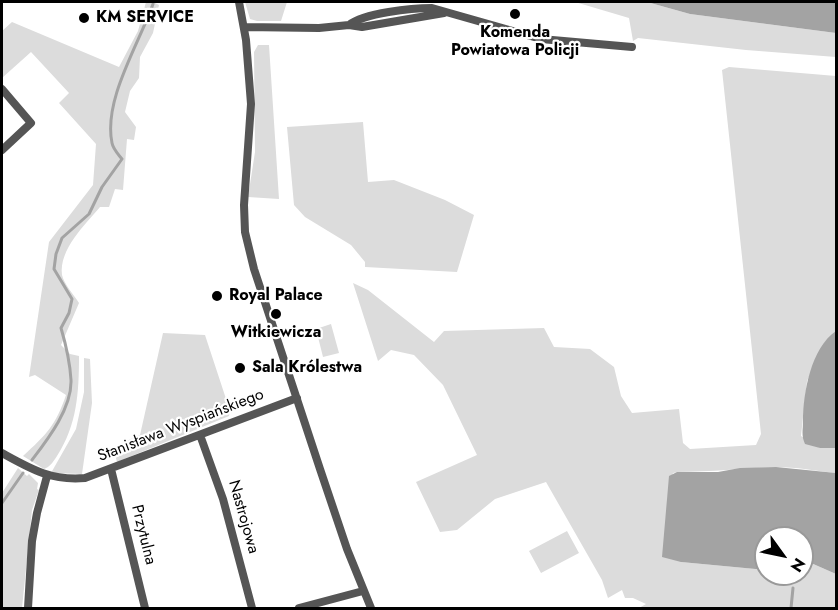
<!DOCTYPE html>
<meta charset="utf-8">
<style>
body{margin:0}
#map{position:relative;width:838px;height:610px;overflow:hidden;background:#fff;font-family:Jost,sans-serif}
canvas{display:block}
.frame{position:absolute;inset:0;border:3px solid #000;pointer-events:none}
.north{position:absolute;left:754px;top:526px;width:60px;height:60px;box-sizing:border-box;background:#fff;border:2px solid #999;border-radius:50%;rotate:123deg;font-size:16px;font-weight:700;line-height:24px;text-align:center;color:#000}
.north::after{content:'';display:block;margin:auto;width:21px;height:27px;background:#000;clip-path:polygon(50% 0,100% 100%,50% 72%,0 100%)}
</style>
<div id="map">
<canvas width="838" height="610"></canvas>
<div class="frame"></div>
<div class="north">N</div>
</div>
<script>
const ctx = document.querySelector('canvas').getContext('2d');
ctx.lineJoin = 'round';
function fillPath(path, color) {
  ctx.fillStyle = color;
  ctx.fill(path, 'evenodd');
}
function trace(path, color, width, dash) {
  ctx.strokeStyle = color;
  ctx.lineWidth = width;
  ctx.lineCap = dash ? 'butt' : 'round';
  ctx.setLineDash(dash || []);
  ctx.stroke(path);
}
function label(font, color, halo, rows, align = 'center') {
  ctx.font = font + ' Jost,sans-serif';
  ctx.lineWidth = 4.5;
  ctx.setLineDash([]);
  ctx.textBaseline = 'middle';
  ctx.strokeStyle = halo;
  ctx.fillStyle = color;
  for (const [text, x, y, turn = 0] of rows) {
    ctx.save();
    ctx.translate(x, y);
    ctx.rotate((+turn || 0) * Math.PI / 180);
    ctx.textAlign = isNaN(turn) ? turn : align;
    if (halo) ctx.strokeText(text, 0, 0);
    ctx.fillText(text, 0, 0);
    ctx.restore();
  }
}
fillPath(new Path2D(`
 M146,2H153L159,5L153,33L140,57L139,78L130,91L125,112L136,127L134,140L127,139L123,190L115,189L109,207H100C85,225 59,249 62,275C64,284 74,295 79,303L61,345L70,354L79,356C79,393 77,425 57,456C53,462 50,467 44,469L23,456C46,435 56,425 66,395L35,375L29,377L49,242L93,185L96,144L59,103L69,93L31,52L2,78V31L12,22L119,67L138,31Z
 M245,2H287L281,21H257L250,19Z
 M575,2H647L690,14L836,33V57L746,50L638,38L633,41L629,18Z
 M258,45H269L279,199L248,197L255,152L254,52Z
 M729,67L836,76V331L825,342L807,381L801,436L820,448H836V473C816,471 796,467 776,467C743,468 711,472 678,472L673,473C661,512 670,524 681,562L766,570V574H802V568L811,563L836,574V608H639L646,604L633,598H625L622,590L608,598L602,580L546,482L495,499L457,530L440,532L416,482L477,455L443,385L414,355L391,350L378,361L353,283L368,290L434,342L444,331L544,328L554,347L590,349L614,367L621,396L632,413L679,409L683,443L690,449L756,445L761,434L722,70Z
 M363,122L368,182L394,180L445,200L474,215L457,272L365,267V262L351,245L305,217L294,205L287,127Z
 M331,324L339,353L323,357L316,329Z
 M163,333L205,335L230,411L229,416L117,462L113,447L140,435Z
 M84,358L90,359L92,403L82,474L51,473L76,429L84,392Z
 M18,468L27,476L29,474L38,483L37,489L39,490L32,510L22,608H2V493Z
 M567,531L579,553L541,573L529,551Z`), '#dcdcdc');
fillPath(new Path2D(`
 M647,2H836V33L690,14Z
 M836,331V448H820L805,444C801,435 803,430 803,421C803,393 811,348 836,331Z
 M776,467L836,473V574L811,563L802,568V538H766V570L681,562L662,557L669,476L677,472H718L740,468Z`), '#a3a3a3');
trace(new Path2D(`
 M32,460C48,439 72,408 71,380C70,363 66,345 61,328L69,313L72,299L54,269L56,254L62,238L89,214L102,187L122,159C118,154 113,149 112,143C103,100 139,44 153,4
 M2,503L23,473
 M795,578V574
 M791,608L793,588`), '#a3a3a3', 3);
trace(new Path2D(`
 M239,2L246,40L251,104L244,205L245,232L254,269L320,469L347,549L371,608
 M349,25C364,13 412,8 432,8L541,39L632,47
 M244,27L319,28L349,25L362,27L444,13
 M2,89L31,123L2,150
 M200,435L223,499L252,608
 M2,453C31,469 51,481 85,478L297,398
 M111,469L145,608
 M28,608L32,541L37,513L47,476
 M299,608L363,591`), '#555', 8);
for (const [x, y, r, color] of [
 [515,14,6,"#000"],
 [84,18,6,"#000"],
 [217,296,6,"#000"],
 [276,314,6,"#000"],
 [240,368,6,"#000"]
]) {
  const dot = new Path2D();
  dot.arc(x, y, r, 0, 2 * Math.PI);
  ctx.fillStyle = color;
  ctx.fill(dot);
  trace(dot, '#fff', 2);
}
label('bold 16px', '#000', '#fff', [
 ["KM SERVICE",96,18],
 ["Komenda",515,33,"center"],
 ["Powiatowa Policji",515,51,"center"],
 ["Royal Palace",229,296],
 ["Witkiewicza",276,333,"center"],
 ["Sala Królestwa",252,368]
], 'left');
label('16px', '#000', '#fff', [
 ["Stanisława Wyspiańskiego",181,426,-21],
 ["Nastrojowa",243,517,74],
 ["Przytulna",143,535,76]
]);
</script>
